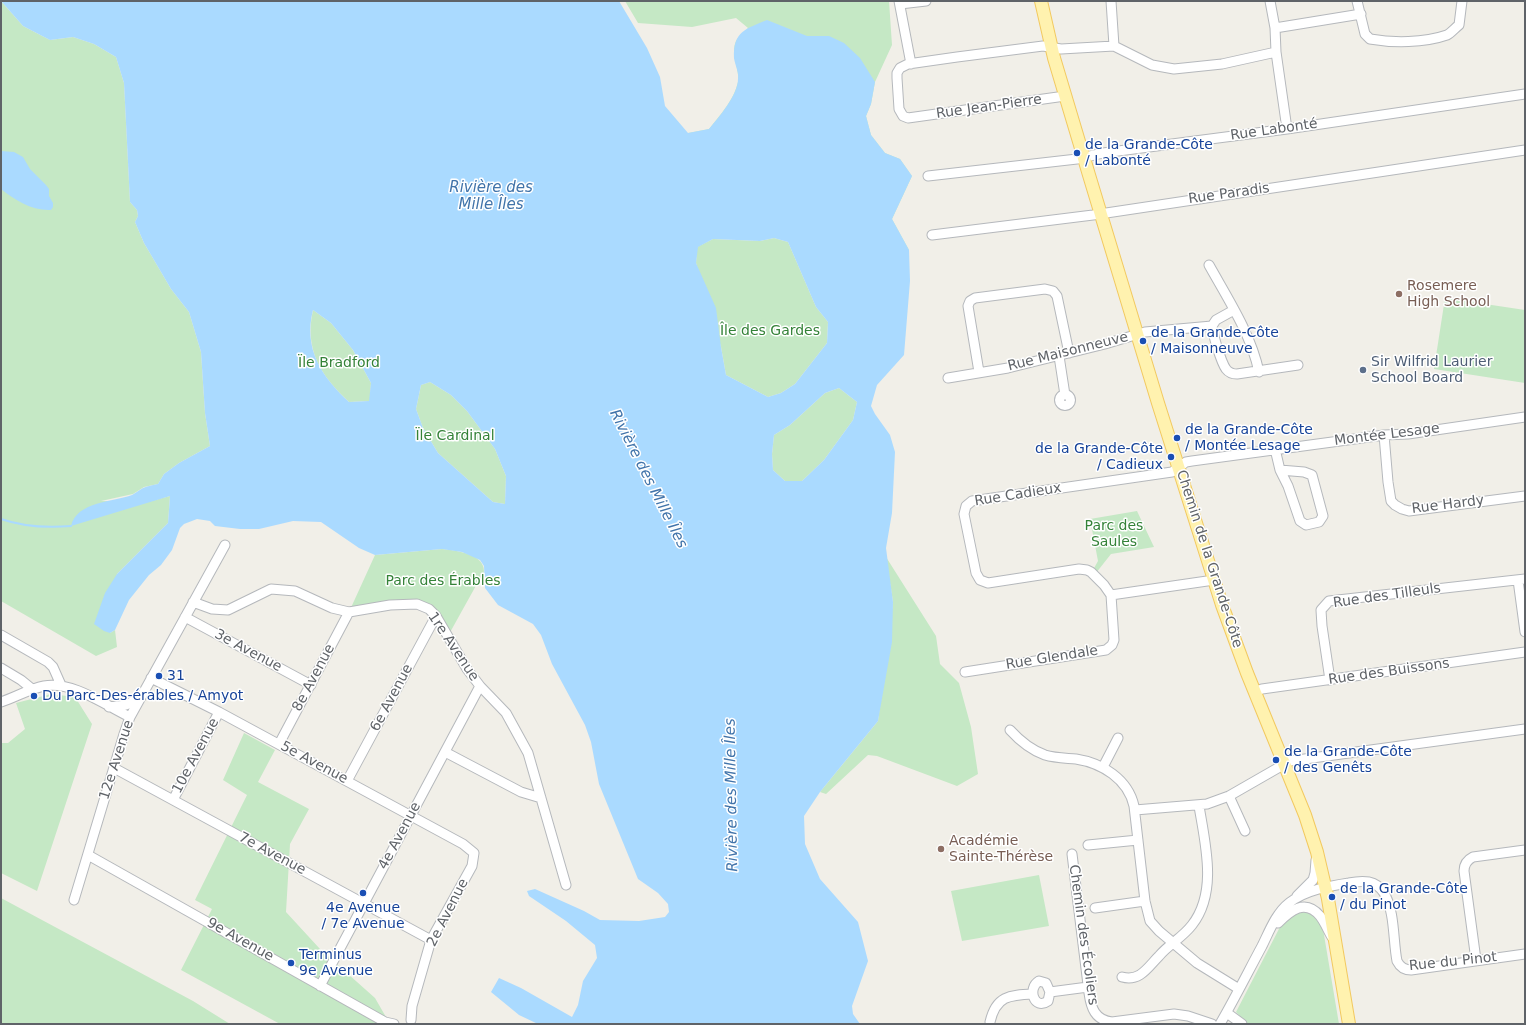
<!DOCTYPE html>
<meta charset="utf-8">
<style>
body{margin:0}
#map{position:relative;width:1526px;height:1025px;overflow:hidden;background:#f1efe8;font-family:"DejaVu Sans",sans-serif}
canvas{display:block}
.frame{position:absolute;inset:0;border:2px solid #5f6368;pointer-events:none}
</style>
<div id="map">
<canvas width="1526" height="1025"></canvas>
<div class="frame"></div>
</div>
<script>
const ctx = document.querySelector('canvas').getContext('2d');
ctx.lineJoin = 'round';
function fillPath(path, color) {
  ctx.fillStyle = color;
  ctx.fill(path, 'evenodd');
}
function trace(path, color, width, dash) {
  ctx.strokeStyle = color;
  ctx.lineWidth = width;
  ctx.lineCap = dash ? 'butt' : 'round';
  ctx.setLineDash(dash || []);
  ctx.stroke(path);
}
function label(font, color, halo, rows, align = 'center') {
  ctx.font = font + ' "DejaVu Sans",sans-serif';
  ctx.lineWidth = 3;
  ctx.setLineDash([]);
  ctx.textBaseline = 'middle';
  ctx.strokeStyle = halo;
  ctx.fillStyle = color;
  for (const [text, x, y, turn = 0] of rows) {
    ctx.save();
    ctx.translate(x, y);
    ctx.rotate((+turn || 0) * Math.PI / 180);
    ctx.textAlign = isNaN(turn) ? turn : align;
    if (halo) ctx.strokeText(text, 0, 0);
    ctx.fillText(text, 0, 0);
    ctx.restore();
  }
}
fillPath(new Path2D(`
 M1,1L23,26L50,40L73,37L94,44L116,57L124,83L130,202L137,210L138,216L135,222L144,243L171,289L189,312L201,352L205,413L210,446L179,463L164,474L158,484L144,487L133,494L101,501L147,502L170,496L168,523L117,574L110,633L115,630L117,647L96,656L1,601Z
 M625,1H889L892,45L875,82L871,104L866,116L871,135L885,153L900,159L912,176L892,219L909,250L688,133L709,129C720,115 734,100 738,82C740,70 730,54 736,41C738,37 745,32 748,28L736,18L692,27L638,23Z
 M774,238L788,242L816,307L828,322L827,343L795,384L781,393L768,397L726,375L721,347L696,263L697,247L713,239L760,241Z
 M1445,298L1525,310V383L1434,369Z
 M313,310L331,323L353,350L371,383L370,401L349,402C321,376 304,350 313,310Z
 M430,382L451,395L467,411L495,449L506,476L505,504L493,502L438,453L423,428L416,409L421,385Z
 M839,388L857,402L853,420L824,460L802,481H785L773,470L772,454L774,435L790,425L825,393Z
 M1137,511L1154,547L1111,554L1096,573L1093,570L1098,561L1090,519Z
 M442,549C453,550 479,553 483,566C484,568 484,572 484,575L478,582L448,636L436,616L417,604L349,612L375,555Z
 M886,557L936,636L940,664L959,683L971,727L978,774L957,786L877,756L868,755L826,794L820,792L878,721L893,602Z
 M51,694L75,697L92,724L37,891L1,873V743H8L25,729L16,703Z
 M244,733L275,750L258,782L309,809L290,844L286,912L320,949L375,998L390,1024H280L181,970L212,909L195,900L247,795L223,780Z
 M1039,875L1049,926L962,941L951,891Z
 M1,898L193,1001L230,1024H1Z
 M1298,911C1309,911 1315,915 1322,923L1339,1024H1247L1236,1012L1281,925Z`), '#c5e8c5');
fillPath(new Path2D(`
 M1,1H619L647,48L660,77L665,106L688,133L709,129C719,117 738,95 738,79C739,72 735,65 734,58C733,31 746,29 767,20L807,36H829L844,43L860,58L875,82L871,104L866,116L871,135L885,153L900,159L912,176L892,219L909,250L910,281L904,355L877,385L871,406L875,414L890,435L895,452L892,513L886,548L893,602L892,642L878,721L820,792L804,816L805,844L820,879L858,922L868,961L852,1006L853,1014L860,1024H538L519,1015L491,992L499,978L521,988L572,1017L578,1005L583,981L597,958L595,945L566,921L529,896L527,891L535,889L584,911L600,920L639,921L665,917L669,912L668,904L658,893L638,879L599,784L591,742L585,725L552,664L541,635L533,624L498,605L485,588L484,566L480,560L462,552L442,549L375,555L359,548L321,522L293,521L259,529H240L215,526L210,521L197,519L184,524L180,528L172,550L161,565L149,575L129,600L115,630L110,633L104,631L94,624L105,593L117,574L168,523L170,496L71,526C77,501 114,502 132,495C136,493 139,490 143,488C147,486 153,485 158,484L164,474L179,463L210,446L205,413L201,352L189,312L171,289L144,243L135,222L138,216L137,210L130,202L124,83L116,57L94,44L73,37L50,40L23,26ZM774,238L788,242L816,307L828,322L827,343L795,384L781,393L768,397L726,375L721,347L716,308L696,263L698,247L713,239L760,241ZM313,310L331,323L353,350L371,383L369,401L349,402C322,377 303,349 313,310ZM430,382L451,395L467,411L495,449L506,476L505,504L493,502L438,453L423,428L416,409L421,385ZM839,388L857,402L853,420L824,460L802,481H785L773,470L772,454L774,435L790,425L825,393Z
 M1,151L14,152L23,157L30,169L46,185L49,189V196L53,203V207L51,210C32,211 15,200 1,189Z`), '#aadaff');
trace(new Path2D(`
 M1,519C24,527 47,528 71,526`), '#aadaff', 2);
const minor = new Path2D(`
 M899,1L911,64
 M1111,1L1114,46
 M1270,1L1275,28L1276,52L1287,129
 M1357,1L1365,34L1370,39C1393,43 1424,43 1447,35C1451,33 1455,28 1459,25L1462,1
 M900,4L926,1
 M1275,28L1361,14
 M1065,96L908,118L903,116L899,109L897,78V73L900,68L908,64L957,57L1043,46L1061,49L1114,46L1152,65L1174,69L1222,64L1276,52
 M928,176L1077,159L1103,153L1287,129L1525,94
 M932,235L1093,215L1525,150
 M1209,265C1228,299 1251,334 1259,372
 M1234,310L1216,320L1212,326C1213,335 1221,362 1226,369C1229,373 1233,374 1237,374L1298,365
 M1059,356L1065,395
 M979,372L968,306L970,301L975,298L1045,289L1053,291L1057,296L1069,353
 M948,378L1008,368L1105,344L1145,332L1212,326
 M1059.5 400a5.5 5.5 0 1 1 11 0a5.5 5.5 0 1 1-11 0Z
 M1384,435L1388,482L1391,501L1395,505L1402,509L1409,511L1525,496
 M1275,449L1280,470L1288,486L1300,521L1306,525L1319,522L1323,516L1312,475L1304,472L1280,470
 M1518,580L1525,632
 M1111,595L1214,580
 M193,602L212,609L228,610L271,589L295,591L332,608L349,612L390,605L417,604L429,609L436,616L467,669L480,686L506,713L528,753L566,885
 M185,617L311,685
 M1,635L48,662L53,667L61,685
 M1,668L21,680L32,689
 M965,672L1106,650L1112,645L1114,640L1111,595L1104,585L1091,572L1087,570L1079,569L988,583L980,580L976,573L964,514L966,506L972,501L1172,472L1186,462L1192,461L1384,435L1408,434L1525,417
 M151,678L219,712L463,844L474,853L472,866L431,940L412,1006L411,1020
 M1330,680L1322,626L1321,610L1329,601L1525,579
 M1254,692L1262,689L1525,652
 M1,702C16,697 29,689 44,686C73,681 105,705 130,717
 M109,707L126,705L141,697
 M1010,730C1020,741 1031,750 1045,755C1055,758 1065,758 1076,759C1102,763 1128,779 1134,806L1145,901L1150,921L1159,931L1197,963L1239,989
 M279,744L349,612
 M445,752L521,792L541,798
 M1103,767L1118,738
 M114,768L431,940
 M347,781L436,616
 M1229,796L1245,831
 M173,800L219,712
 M1135,810L1207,804L1229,796L1290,761L1525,729
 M1088,845L1138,840
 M1072,854L1089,993C1091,1008 1095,1020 1112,1022L1174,1014L1188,1016L1212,1024
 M88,855L385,1022L394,1024
 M1297,896L1313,880L1315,873L1316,860
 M74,900L124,734L130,717L225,545
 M1095,908L1145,901
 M1278,923C1290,911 1305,898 1320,916C1325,922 1328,931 1332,937
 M1476,960L1464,871C1464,865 1467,860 1473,857L1525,850
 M1122,977C1140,982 1148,967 1159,956C1169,944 1182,938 1192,925C1218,892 1205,843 1199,806
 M1039,981L1046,983L1050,992L1048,1001C1034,1011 1027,988 1039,981Z
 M320,986L480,686
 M1050,992L1088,987
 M1227,1013L1242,1024
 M990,1022C996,996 1009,995 1033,994
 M1220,1024C1235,998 1248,972 1262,946C1269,932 1276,913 1289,903C1305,890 1330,886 1349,883C1363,880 1376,880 1384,893C1395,911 1393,941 1397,961C1400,967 1405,970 1411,970L1525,954`);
const major = new Path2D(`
 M1041,1L1054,58L1089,175L1158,403L1222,605L1247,673L1305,815L1317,852L1328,899L1349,1024`);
trace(minor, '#b5b8bc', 11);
trace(major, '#f2c960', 14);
trace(minor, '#fff', 9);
trace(major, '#fff2af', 12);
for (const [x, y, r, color] of [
 [1077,153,4,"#1a4fb4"],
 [1399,294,4,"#8d6e63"],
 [1143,341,4,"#1a4fb4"],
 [1363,370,4,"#5c6f8a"],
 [1177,438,4,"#1a4fb4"],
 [1171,457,4,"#1a4fb4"],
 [159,676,4,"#1a4fb4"],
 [34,696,4,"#1a4fb4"],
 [1276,760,4,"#1a4fb4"],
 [941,849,4,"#8d6e63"],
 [363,893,4,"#1a4fb4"],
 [1332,897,4,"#1a4fb4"],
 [291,963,4,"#1a4fb4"]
]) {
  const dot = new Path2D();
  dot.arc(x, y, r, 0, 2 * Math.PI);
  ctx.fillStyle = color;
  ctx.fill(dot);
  trace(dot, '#fff', 1.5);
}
label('14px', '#5f6368', '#fff', [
 ["Rue Jean-Pierre",989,107,-8],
 ["Rue Labonté",1274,130,-8],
 ["Rue Paradis",1229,194,-8],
 ["Rue Maisonneuve",1068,352,-14],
 ["Montée Lesage",1387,435,-7],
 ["Rue Cadieux",1018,495,-9],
 ["Rue Hardy",1448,505,-7],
 ["Chemin de la Grande-Côte",1209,559,72],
 ["Rue des Tilleuls",1387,596,-8],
 ["1re Avenue",453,647,56],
 ["3e Avenue",248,651,28],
 ["Rue Glendale",1052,658,-9],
 ["Rue des Buissons",1389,672,-8],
 ["8e Avenue",314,678,-62],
 ["6e Avenue",392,698,-62],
 ["10e Avenue",196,756,-62],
 ["12e Avenue",117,760,-72],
 ["5e Avenue",314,763,28],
 ["4e Avenue",400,836,-62],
 ["7e Avenue",272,854,28],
 ["2e Avenue",448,913,-63],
 ["Chemin des Écoliers",1083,935,82],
 ["9e Avenue",240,940,29],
 ["Rue du Pinot",1453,962,-6]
]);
label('14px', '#164399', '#fff', [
 ["de la Grande-Côte",1085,145],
 ["/ Labonté",1085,161],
 ["de la Grande-Côte",1151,333],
 ["/ Maisonneuve",1151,349],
 ["de la Grande-Côte",1185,430],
 ["/ Montée Lesage",1185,446],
 ["de la Grande-Côte",1163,449,"right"],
 ["/ Cadieux",1163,465,"right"],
 ["31",167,676],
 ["Du Parc-Des-érables / Amyot",42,696],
 ["de la Grande-Côte",1284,752],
 ["/ des Genêts",1284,768],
 ["de la Grande-Côte",1340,889],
 ["/ du Pinot",1340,905],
 ["4e Avenue",363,908,"center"],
 ["/ 7e Avenue",363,924,"center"],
 ["Terminus",299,955],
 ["9e Avenue",299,971]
], 'left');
label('14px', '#785e54', '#fff', [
 ["Rosemere",1407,286],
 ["High School",1407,302],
 ["Académie",949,841],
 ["Sainte-Thérèse",949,857]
], 'left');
label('14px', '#348238', '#fff', [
 ["Île des Gardes",770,331],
 ["Ïle Bradford",339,363],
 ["Ïle Cardinal",455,436],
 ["Parc des",1114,526],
 ["Saules",1114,542],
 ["Parc des Érables",443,581]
]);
label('14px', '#4e5e75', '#fff', [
 ["Sir Wilfrid Laurier",1371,362],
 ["School Board",1371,378]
], 'left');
label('italic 15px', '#4174aa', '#fff', [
 ["Rivière des",491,188],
 ["Mille Îles",491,205],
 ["Rivière des Mille Îles",648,479,63],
 ["Rivière des Mille Îles",732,795,-91]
]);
</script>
